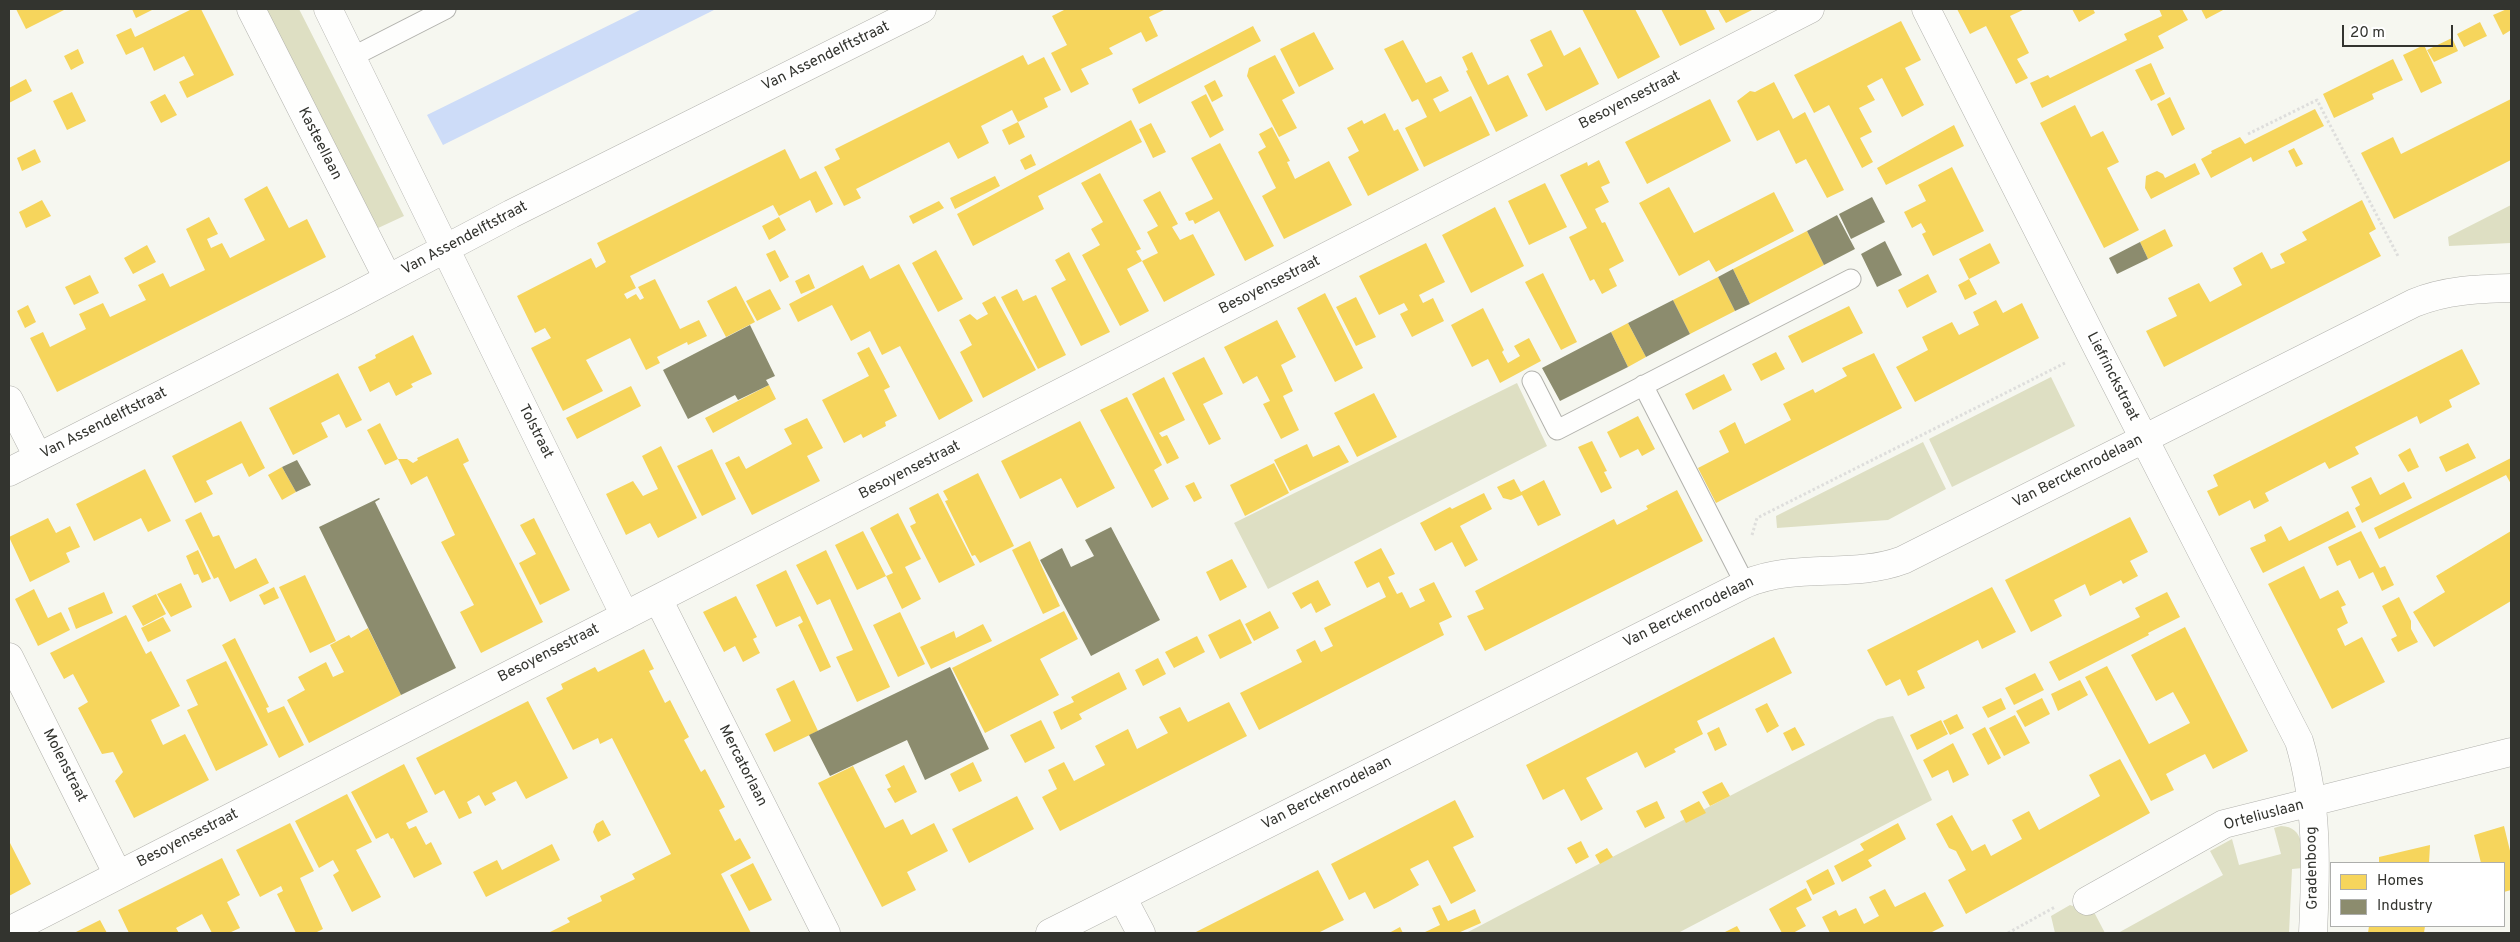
<!DOCTYPE html>
<style>
body{margin:0}
#map{position:relative;width:2520px;height:942px;overflow:hidden;background:#f6f7f0;font-family:Overpass,sans-serif}
canvas{display:block}
.frame{position:absolute;inset:0;border:10px solid #33342f;pointer-events:none}
.legend{position:absolute;left:2330px;top:862px;width:175px;height:65px;box-sizing:border-box;background:#fff;border:1px solid #adaeac;margin:0;padding:6px 9px;list-style:none;font-size:15px;color:#33342f}
.legend li{display:flex;align-items:center;gap:10px;height:25px}
.legend b{width:25px;border:1px solid #adaeac}
.scale{position:absolute;left:2342px;top:25px;width:111px;height:22px;box-sizing:border-box;border:2px solid #33342f;border-top:0;padding-left:6px;font-size:15px;line-height:18px;white-space:nowrap;color:#33342f;-webkit-text-stroke:4px #fff;paint-order:stroke}
</style>
<div id="map">
<canvas width="2520" height="942"></canvas>
<div class="frame"></div>
<ul class="legend">
<li><b style="height:14px;background:#f6d55c"></b>Homes</li>
<li><b style="height:14px;background:#8c8c6e"></b>Industry</li>
</ul>
<div class="scale">20 m</div>
</div>
<script>
const ctx = document.querySelector('canvas').getContext('2d');
ctx.lineJoin = 'round';
function fillPath(path, color) {
  ctx.fillStyle = color;
  ctx.fill(path, 'evenodd');
}
function trace(path, color, width, dash) {
  ctx.strokeStyle = color;
  ctx.lineWidth = width;
  ctx.lineCap = dash ? 'butt' : 'round';
  ctx.setLineDash(dash || []);
  ctx.stroke(path);
}
function label(font, color, halo, rows, align = 'center') {
  ctx.font = font + ' Overpass,sans-serif';
  ctx.lineWidth = 5;
  ctx.setLineDash([]);
  ctx.textBaseline = 'middle';
  ctx.strokeStyle = halo;
  ctx.fillStyle = color;
  for (const [text, x, y, turn = 0] of rows) {
    ctx.save();
    ctx.translate(x, y);
    ctx.rotate((+turn || 0) * Math.PI / 180);
    ctx.textAlign = isNaN(turn) ? turn : align;
    if (halo) ctx.strokeText(text, 0, 0);
    ctx.fillText(text, 0, 0);
    ctx.restore();
  }
}
fillPath(new Path2D(`
 M266,9H299L404,216L376,229Z
 M2511,205V243L2449,246L2448,237Z
 M2051,377L2075,426L1952,487L1929,439Z
 M1517,383L1547,446L1268,589L1234,523Z
 M1923,442L1946,489L1888,520L1777,528L1776,516Z
 M1893,716L1932,800L1678,933H1466L1878,719Z
 M2281,826C2305,827 2302,850 2303,868L2292,869L2289,933H2118L2223,875L2210,851L2232,839L2239,865L2281,854L2274,828Z
 M2070,905L2095,914L2105,933H2055L2051,916Z`), '#dedfc3');
fillPath(new Path2D(`
 M642,9H716L443,145L427,115Z`), '#cddcf8');
fillPath(new Path2D(`
 M16,9H66L26,29Z
 M132,9H154L136,18Z
 M192,9H201L234,75L187,98L179,82L194,75L184,56L154,71L143,47L126,55L116,35L131,28L135,37Z
 M1066,9H1166L1149,17L1158,36L1146,42L1141,32L1109,48L1113,54L1081,69L1089,84L1071,93L1051,53L1067,45L1052,16Z
 M1582,9H1635L1660,57L1618,79Z
 M1661,9H1705L1715,29L1680,46Z
 M1718,9H1754L1726,23Z
 M1957,9H2025L2010,16L2029,53L2017,59L2028,78L2016,84L1986,26L1970,34Z
 M2072,9H2093L2095,13L2079,22Z
 M2159,9H2182L2188,20L2158,36L2164,48L2042,108L2030,83L2048,75L2050,78L2127,40L2124,34L2162,16Z
 M2201,9H2225L2206,19Z
 M2507,9H2511V30L2503,35L2493,15Z
 M1901,21L1921,60L1905,68L1924,105L1902,117L1882,78L1867,86L1875,100L1859,108L1872,132L1860,138L1873,162L1862,168L1829,105L1814,113L1794,75Z
 M2480,22L2487,36L2464,47L2457,34Z
 M1253,26L1261,41L1139,104L1132,89Z
 M1551,30L1564,56L1580,47L1599,84L1546,111L1527,74L1543,66L1530,40Z
 M1314,32L1334,69L1299,87L1280,49Z
 M2452,38L2458,51L2434,62L2427,50Z
 M1403,40L1426,83L1441,76L1449,91L1433,99L1440,112L1471,96L1490,135L1424,167L1405,128L1427,117L1418,99L1412,102L1384,49Z
 M2424,45L2442,83L2421,93L2403,55Z
 M78,49L84,63L71,70L64,56Z
 M1472,52L1488,85L1508,75L1528,116L1496,132L1466,71L1468,70L1462,57Z
 M1023,55L1028,65L1044,57L1061,90L1044,98L1048,107L1018,122L1012,110L981,126L989,143L958,159L949,142L856,189L861,198L844,206L824,167L840,159L835,149Z
 M1275,55L1295,93L1282,100L1297,128L1279,137L1247,76L1249,68Z
 M2393,59L2403,80L2372,94L2374,99L2334,118L2323,94Z
 M2151,63L2165,94L2151,101L2135,70Z
 M26,79L32,91L9,103V88Z
 M1215,80L1223,96L1212,102L1204,86Z
 M1774,82L1793,119L1805,112L1844,190L1827,198L1806,159L1796,164L1779,130L1757,141L1737,101L1750,91L1755,92Z
 M72,92L86,121L67,130L53,101Z
 M165,94L177,115L161,123L150,102Z
 M1206,94L1224,130L1210,138L1191,102Z
 M2170,97L2185,129L2172,136L2157,104Z
 M1710,99L1731,141L1647,184L1625,142Z
 M2511,99V160L2394,219L2361,153L2393,137L2401,154Z
 M2075,105L2091,137L2103,131L2119,162L2107,168L2139,230L2104,248L2040,123Z
 M2315,109L2324,126L2253,162L2251,157L2211,178L2201,159L2212,153L2211,151L2240,137L2245,144Z
 M1385,113L1394,131L1398,129L1419,170L1368,196L1348,157L1359,151L1347,128L1362,120L1364,124Z
 M1131,120L1142,142L1038,196L1044,209L973,246L957,214Z
 M1018,122L1025,137L1009,145L1002,130Z
 M1151,123L1166,152L1153,158L1139,129Z
 M1954,125L1964,146L1886,185L1877,168Z
 M1272,127L1290,161L1287,162L1295,179L1329,161L1352,205L1284,239L1262,196L1276,188L1258,152L1266,147L1259,134Z
 M1220,143L1274,246L1245,261L1219,211L1195,224L1193,220L1189,221L1185,213L1213,199L1191,158Z
 M2294,148L2303,164L2296,167L2288,151Z
 M35,149L41,162L22,171L17,158Z
 M785,149L800,179L816,171L833,204L816,213L810,200L779,216L773,205L630,276L636,288L624,294L627,299L636,294L640,300L644,298L638,287L655,279L680,329L699,320L707,336L688,345L687,342L657,357L660,363L646,370L630,338L586,360L603,391L563,411L531,348L551,338L545,328L535,333L517,296L591,258L596,268L606,262L597,243Z
 M1031,154L1036,165L1025,170L1020,160Z
 M1599,160L1610,183L1601,187L1609,202L1595,209L1602,223L1605,222L1624,261L1609,269L1617,286L1602,294L1594,279L1590,281L1569,237L1587,228L1560,175L1587,162L1588,166Z
 M2195,163L2200,174L2151,199L2145,188L2146,176L2157,171L2163,174L2165,178Z
 M1952,167L1984,231L1933,256L1922,234L1926,232L1921,223L1912,228L1904,212L1926,201L1918,185Z
 M1100,173L1141,249L1136,251L1142,261L1127,269L1149,311L1120,326L1082,255L1100,245L1091,229L1103,222L1081,183Z
 M995,176L1000,186L955,209L950,198Z
 M1545,183L1567,227L1529,245L1508,201Z
 M267,186L289,228L307,219L326,257L57,392L30,338L43,332L50,347L86,329L79,314L90,309L103,303L110,317L146,300L138,285L163,273L170,287L205,270L186,229L209,217L218,234L207,239L211,248L222,243L230,258L265,240L244,199Z
 M1669,187L1694,233L1774,192L1794,231L1716,272L1709,260L1679,276L1639,203Z
 M1160,191L1178,224L1172,227L1180,240L1193,234L1215,275L1164,302L1142,261L1158,253L1147,232L1158,226L1143,200Z
 M42,200L51,216L26,228L19,212Z
 M2362,200L2376,229L2369,233L2381,256L2164,367L2146,331L2177,316L2168,298L2199,283L2210,302L2242,285L2233,268L2262,252L2271,269L2285,263L2280,254L2307,240L2302,232Z
 M939,201L944,208L913,224L909,216Z
 M1495,207L1524,266L1471,293L1442,235Z
 M779,217L786,230L769,240L762,226Z
 M2165,229L2173,246L2148,259L2140,242Z
 M1807,231L1824,265L1750,304L1733,269Z
 M1426,243L1445,282L1419,295L1423,303L1433,298L1444,321L1412,337L1400,314L1408,310L1404,303L1379,315L1359,276Z
 M1990,243L2000,263L1969,279L1977,294L1965,300L1958,285L1969,279L1959,259Z
 M147,245L156,262L133,274L124,258Z
 M775,250L789,277L780,282L766,254Z
 M936,250L963,299L938,312L912,263Z
 M1069,252L1110,332L1081,346L1051,288L1066,280L1055,260Z
 M899,264L973,401L939,420L900,346L882,355L870,331L851,341L832,305L798,322L789,304L863,265L870,279Z
 M1543,273L1577,342L1561,350L1525,282Z
 M809,274L815,288L801,294L795,281Z
 M1928,274L1937,292L1907,308L1898,290Z
 M90,275L99,293L74,305L65,287Z
 M1718,277L1735,311L1690,334L1673,300Z
 M736,286L755,322L726,337L707,301Z
 M770,289L781,309L757,321L746,301Z
 M1017,289L1023,301L1036,295L1066,355L1038,369L1001,297Z
 M1325,293L1363,368L1335,382L1297,308Z
 M995,296L1036,370L983,398L960,352L972,345L959,320L970,314L977,320L988,314L982,303Z
 M1356,297L1376,337L1356,346L1336,307Z
 M1996,300L2003,313L2022,303L2039,338L1915,402L1896,367L1928,350L1922,337L1952,322L1959,335L1979,325L1973,312Z
 M28,305L36,322L25,328L17,311Z
 M1849,306L1863,333L1802,363L1788,336Z
 M1483,308L1504,350L1502,352L1508,363L1520,356L1514,346L1529,338L1541,361L1500,383L1488,359L1472,367L1451,325Z
 M1277,320L1296,357L1281,365L1293,391L1283,396L1299,430L1281,439L1263,404L1270,401L1257,376L1243,384L1224,347Z
 M1628,323L1646,357L1628,367L1611,332Z
 M413,335L432,374L411,384L413,387L396,396L389,382L370,392L358,367L376,358L375,355Z
 M869,347L890,387L884,390L897,416L885,422L886,426L863,438L861,434L844,443L822,400L869,376L857,353Z
 M2462,349L2480,384L2449,400L2452,407L2420,424L2417,416L2355,447L2359,454L2329,469L2325,462L2294,478L2265,493L2269,501L2254,509L2250,500L2219,516L2207,491L2218,486L2213,475Z
 M1776,352L1785,369L1761,381L1752,364Z
 M1874,353L1902,408L1716,503L1698,468L1729,452L1719,431L1735,422L1745,444L1791,420L1783,404L1813,389L1815,393L1847,376L1842,368Z
 M1204,357L1223,394L1203,404L1221,439L1209,445L1172,373Z
 M338,373L362,420L346,428L339,414L321,423L328,437L293,455L269,408Z
 M1724,374L1732,390L1693,410L1685,394Z
 M1164,377L1185,420L1159,433L1162,437L1167,435L1179,458L1167,464L1132,394Z
 M769,385L776,399L713,433L705,418Z
 M631,386L641,406L577,439L566,418Z
 M1374,393L1397,437L1357,457L1334,413Z
 M1127,397L1162,465L1154,470L1169,499L1152,508L1100,410Z
 M1638,416L1655,449L1642,456L1638,449L1620,458L1607,432Z
 M807,418L823,448L807,456L820,481L752,515L725,463L739,456L746,469L792,444L784,429Z
 M241,421L265,468L249,477L242,463L206,481L213,494L195,503L172,456Z
 M1080,421L1115,488L1077,508L1061,478L1020,499L1001,461Z
 M380,423L398,459L385,465L367,430Z
 M458,438L469,461L463,464L543,622L481,653L460,612L474,605L441,542L455,535L427,476L411,485L398,459H407L413,463L418,460L417,458Z
 M1592,441L1607,471L1604,472L1612,488L1601,493L1578,447Z
 M2468,443L2476,458L2446,472L2439,457Z
 M1307,444L1313,457L1339,445L1349,462L1290,491L1274,460Z
 M661,446L697,518L658,538L650,523L626,535L606,494L633,481L643,496L658,489L642,456Z
 M2410,448L2419,467L2408,472L2398,455Z
 M712,449L736,499L702,516L677,466Z
 M2511,458V484L2506,475L2379,539L2374,528Z
 M1274,463L1289,493L1245,516L1230,485Z
 M282,467L296,492L282,500L268,475Z
 M145,469L171,521L148,532L141,518L94,541L76,504Z
 M978,473L1014,546L980,563L975,555L972,556L945,501L948,500L943,491Z
 M2371,477L2380,495L2404,482L2412,498L2362,523L2355,508L2360,505L2351,487Z
 M1514,479L1521,492L1544,480L1561,515L1538,526L1522,495L1511,500L1503,498L1497,487Z
 M1194,482L1202,498L1194,502L1185,486Z
 M1677,490L1703,541L1485,651L1467,616L1484,609L1475,591L1614,519L1617,525L1648,509L1646,506Z
 M938,493L975,565L939,583L910,526L916,523L909,508Z
 M1484,493L1492,509L1460,526L1478,560L1465,567L1452,542L1435,551L1420,523L1450,507L1452,509Z
 M2348,511L2356,527L2263,573L2250,548L2266,541L2264,535L2281,526L2289,541Z
 M201,512L213,537L219,535L235,569L256,558L269,583L230,602L218,577L214,579L185,520Z
 M898,513L921,559L905,567L921,599L902,609L886,576L893,573L870,528Z
 M2130,517L2148,552L2130,561L2138,576L2123,584L2121,580L2090,596L2085,584L2054,600L2062,616L2031,632L2005,580Z
 M48,518L56,533L70,526L80,547L66,553L70,562L30,582L9,537Z
 M534,518L570,590L540,605L519,563L536,554L520,525Z
 M863,531L886,576L857,590L835,545Z
 M2361,531L2380,568L2385,566L2394,585L2382,591L2373,572L2359,579L2350,560L2337,566L2328,547Z
 M2511,531V601L2434,647L2413,612L2445,592L2436,576Z
 M1030,541L1060,606L1043,614L1012,550Z
 M1381,548L1395,574L1388,577L1397,594L1402,592L1410,608L1425,601L1419,589L1434,582L1452,617L1439,623L1444,635L1259,730L1240,693L1302,662L1296,650L1315,640L1321,652L1333,646L1324,628L1386,597L1379,582L1367,588L1354,562Z
 M198,550L211,579L202,583L198,574L194,575L186,556Z
 M826,550L890,687L857,702L836,657L853,650L830,599L817,605L796,565Z
 M1232,559L1247,587L1220,601L1206,572Z
 M2304,566L2320,599L2338,590L2346,605L2341,607L2348,623L2337,629L2345,646L2362,637L2385,682L2332,709L2268,584Z
 M786,570L831,667L820,672L798,625L803,622L800,616L776,627L756,585Z
 M305,575L336,641L310,653L279,587Z
 M1318,580L1331,605L1316,613L1311,603L1301,609L1292,593Z
 M181,583L192,607L171,617L157,594Z
 M274,587L279,598L264,605L259,595Z
 M1992,587L2016,632L1982,649L1978,640L1917,671L1925,688L1908,696L1900,679L1886,686L1867,650Z
 M34,589L48,618L61,612L70,630L38,646L15,599Z
 M104,592L113,613L76,629L68,608Z
 M2167,592L2180,617L2148,633L2149,635L2059,681L2049,662L2140,617L2135,608Z
 M156,594L166,614L143,626L132,606Z
 M736,596L757,637L753,639L760,653L743,662L735,646L724,652L703,612Z
 M2399,597L2411,621V629L2418,642L2398,652L2391,639L2397,636L2382,606Z
 M1064,611L1078,639L1040,659L1059,695L985,733L952,668Z
 M1270,611L1279,628L1254,641L1245,624Z
 M900,612L925,664L898,677L873,625Z
 M126,615L146,654L151,651L180,706L151,720L163,745L185,734L209,780L134,818L115,781L123,772L113,752L102,754L78,708L88,702L73,674L64,679L50,653Z
 M163,617L171,631L148,642L141,628Z
 M1240,619L1252,643L1220,659L1208,635Z
 M983,624L992,641L931,669L920,647L954,631L956,638Z
 M2185,627L2248,751L2213,769L2205,754L2187,763L2166,774L2174,790L2151,801L2085,677L2107,666L2149,744L2190,723L2173,692L2156,701L2131,655Z
 M368,628L401,695L309,743L287,700L305,690L298,677L326,662L333,677L344,672L330,645L349,635L351,638Z
 M1197,636L1205,652L1174,668L1165,652Z
 M1774,637L1792,673L1697,721L1703,734L1674,749L1676,752L1645,768L1637,752L1586,778L1603,809L1581,821L1564,789L1543,800L1526,765Z
 M235,638L269,707L266,708L268,713L284,706L304,745L279,758L222,645Z
 M644,649L654,669L649,671L665,703L670,700L689,737L684,740L701,772L705,769L725,807L719,810L735,841L740,838L751,858L721,874L751,933H548L570,922L567,918L602,901L600,896L635,879L632,874L671,854L612,738L600,744L598,738L573,750L546,698L563,689L561,684L595,667L598,672Z
 M1158,658L1166,674L1143,686L1135,670Z
 M226,661L268,745L216,771L187,710L198,705L186,680Z
 M1119,672L1127,689L1079,714L1082,719L1061,730L1053,712L1074,702L1071,697Z
 M2035,673L2044,690L2014,705L2005,688Z
 M794,680L818,731L774,752L765,734L791,721L776,689Z
 M2080,680L2088,695L2058,711L2051,694Z
 M2001,698L2006,709L1988,718L1982,707Z
 M2042,698L2050,714L2025,727L2016,711Z
 M528,701L568,778L526,799L516,781L492,793L496,800L485,806L479,795L467,802L472,813L459,819L444,790L435,795L416,758Z
 M1229,702L1247,736L1060,831L1042,797L1057,789L1048,770L1064,762L1074,781L1105,765L1095,746L1128,729L1137,749L1168,733L1159,717L1180,707L1188,722Z
 M1767,703L1779,726L1767,733L1755,709Z
 M1957,714L1964,728L1950,735L1943,721Z
 M2015,715L2030,743L2004,756L1989,728Z
 M1041,720L1055,748L1025,763L1010,735Z
 M1941,720L1948,734L1917,750L1910,735Z
 M1719,727L1727,745L1715,751L1707,733Z
 M1795,727L1805,745L1792,751L1783,733Z
 M1985,727L2001,758L1988,765L1972,734Z
 M1953,743L1969,775L1953,783L1948,770L1932,778L1923,760Z
 M2120,759L2150,813L1966,914L1948,880L1966,870L1956,851L1949,848L1936,824L1952,815L1972,851L1985,844L1991,856L2022,839L2012,820L2029,811L2039,830L2100,796L2089,775Z
 M973,762L982,781L959,792L950,774Z
 M404,764L428,812L406,823L409,829L416,826L426,845L431,842L442,864L414,878L393,838L391,839L388,833L376,839L351,792Z
 M904,765L917,792L895,803L887,789L891,787L885,775Z
 M853,766L885,828L903,819L911,835L934,823L948,851L907,872L916,890L882,907L818,783Z
 M1722,782L1730,796L1710,806L1702,792Z
 M347,794L372,842L356,850L381,897L352,912L333,875L339,871L333,860L319,868L295,821Z
 M1017,796L1034,829L969,863L952,829Z
 M1455,800L1474,837L1453,847L1476,891L1451,904L1428,860L1410,869L1419,885L1388,902L1374,909L1365,892L1349,900L1331,864Z
 M1657,801L1665,818L1645,828L1636,811Z
 M1699,801L1706,813L1686,823L1680,811Z
 M603,820L611,835L598,842L593,832L596,824Z
 M290,823L314,871L300,878L323,929L315,933H296L277,894L283,891L281,886L260,897L236,850Z
 M1898,823L1906,839L1868,860L1872,866L1842,882L1834,866L1864,850L1860,844Z
 M2504,826L2511,855V890L2504,892V863H2481L2474,835Z
 M9,841L31,884L9,896Z
 M1581,841L1589,857L1576,864L1567,848Z
 M552,844L560,860L486,897L473,872L497,860L502,870Z
 M2430,845L2429,863H2379V857Z
 M1607,848L1613,857L1600,864L1595,855Z
 M222,858L240,895L227,902L240,928L229,933H212L202,914L176,928L179,933H129L118,910Z
 M753,863L772,900L749,911L730,875Z
 M1828,869L1835,884L1813,895L1806,881Z
 M1318,870L1344,920L1318,933H1194Z
 M1806,888L1812,900L1796,908L1806,926L1793,933H1782L1769,909Z
 M1885,889L1895,907L1925,892L1944,926L1930,933H1830L1822,917L1836,910L1839,916L1856,908L1864,924L1879,916L1869,897Z
 M1440,905L1448,921L1475,909L1481,923L1458,933H1423L1440,925L1432,908Z
 M100,920L107,933H74Z
 M1737,926L1741,933H1723Z
 M2369,926H2425L2424,933H2368Z
 M1400,927L1403,933H1389Z`), '#f6d55c');
fillPath(new Path2D(`
 M1872,197L1885,222L1851,239L1839,214Z
 M1837,215L1855,249L1824,265L1807,231Z
 M1885,241L1902,275L1877,287L1861,254Z
 M2140,242L2148,259L2117,274L2109,258Z
 M1733,269L1750,304L1735,311L1718,277Z
 M1673,300L1690,334L1646,357L1628,323Z
 M750,325L775,376L766,380L769,385L738,400L735,395L688,419L663,370Z
 M1611,332L1628,367L1560,401L1542,368Z
 M297,460L311,485L296,492L282,467Z
 M379,498L380,499L375,502L456,668L401,695L319,527Z
 M1111,527L1160,620L1091,656L1040,560L1062,548L1071,567L1094,556L1085,540Z
 M950,667L989,749L925,780L907,740L830,776L809,735Z`), '#8c8c6e');
const service = new Path2D(`
 M352,57L446,9
 M1532,381L1557,430L1851,279
 M1643,385L1745,584`);
const minor = new Path2D(`
 M251,9L388,279
 M328,9L625,616
 M1926,9L2097,347L2299,741C2318,803 2316,870 2313,933
 M9,400L38,457
 M9,472L346,301L511,214L922,9
 M658,599L826,933
 M9,657L118,875
 M1122,897L1141,933
 M2087,901L2224,824L2511,752
 M9,931L1810,9
 M1050,933L1745,584C1797,562 1852,579 1903,560L2414,303C2446,290 2477,289 2511,288`);
trace(service, '#b2b2ad', 21);
trace(minor, '#b2b2ad', 29);
trace(new Path2D(`
 M2248,134L2317,100L2399,258
 M1752,535L1757,518L2067,362
 M2008,933L2055,907`), '#dededc', 3, [2.5, 2.5]);
trace(service, '#fefefd', 19);
trace(minor, '#fefefd', 28);
label('15px', '#33342f', '#fff', [
 ["Van Assendelftstraat",826,57,-26],
 ["Besoyensestraat",1630,101,-27],
 ["Kasteellaan",319,144,63],
 ["Van Assendelftstraat",465,239,-28],
 ["Besoyensestraat",1270,286,-27],
 ["Liefrinckstraat",2112,377,63],
 ["Van Assendelftstraat",104,424,-27],
 ["Tolstraat",535,432,63],
 ["Besoyensestraat",910,471,-27],
 ["Van Berckenrodelaan",2078,472,-27],
 ["Van Berckenrodelaan",1689,613,-26],
 ["Besoyensestraat",549,654,-27],
 ["Molenstraat",64,766,63],
 ["Mercatorlaan",742,766,63],
 ["Van Berckenrodelaan",1327,794,-27],
 ["Orteliuslaan",2264,816,-15],
 ["Besoyensestraat",188,839,-27],
 ["Gradenboog",2313,868,-91]
]);
</script>
